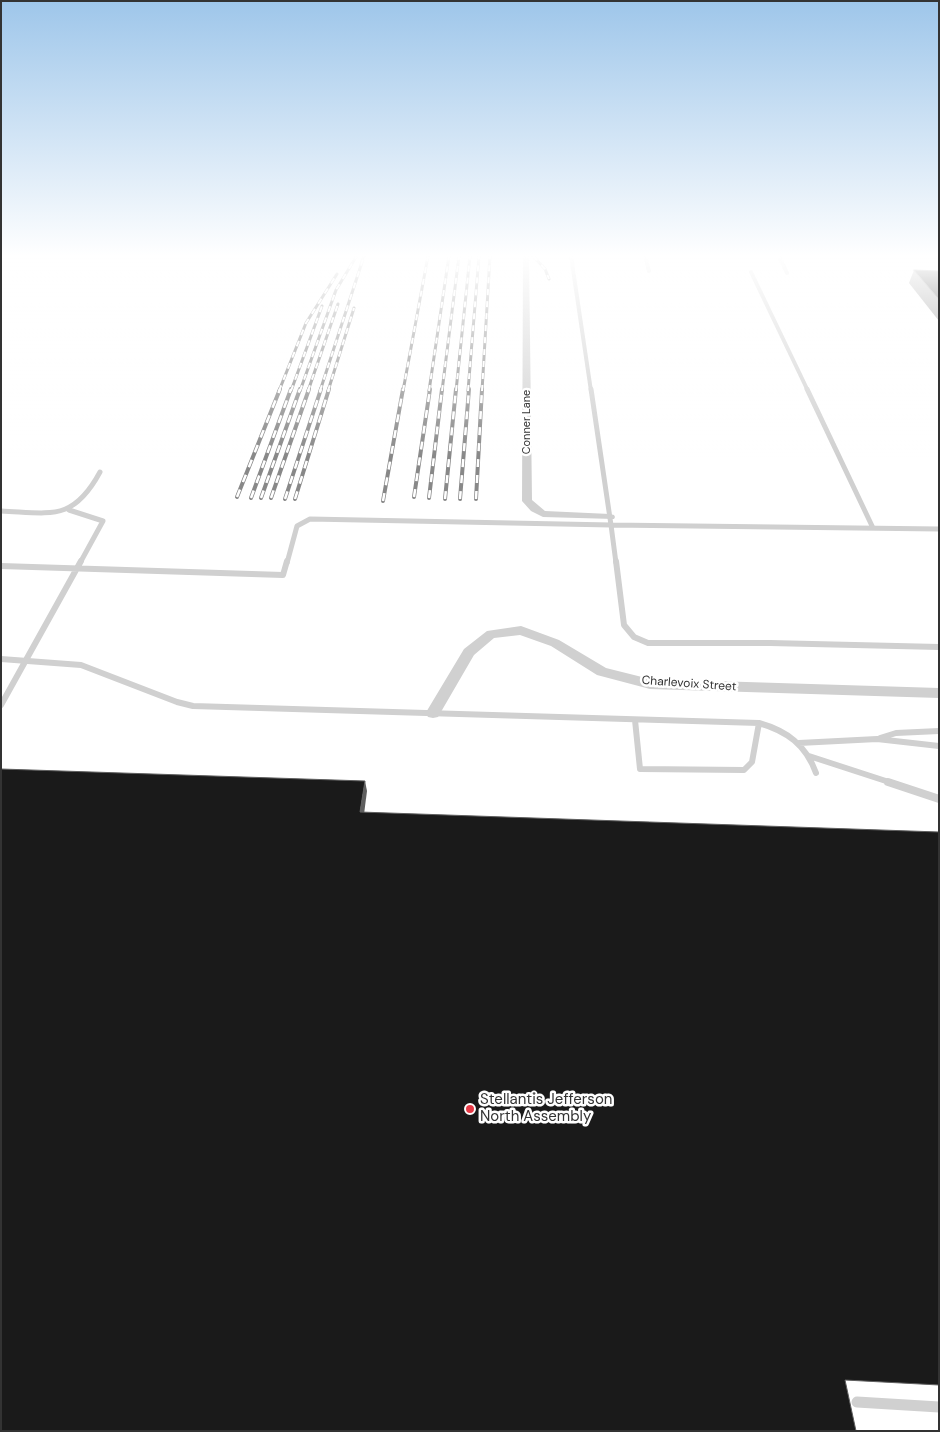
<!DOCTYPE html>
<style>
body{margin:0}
#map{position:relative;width:940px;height:1432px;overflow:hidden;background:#fff;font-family:"DM Sans",sans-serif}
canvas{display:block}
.frame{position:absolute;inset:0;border:2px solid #333;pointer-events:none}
</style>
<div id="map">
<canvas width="940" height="1432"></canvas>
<div class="frame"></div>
</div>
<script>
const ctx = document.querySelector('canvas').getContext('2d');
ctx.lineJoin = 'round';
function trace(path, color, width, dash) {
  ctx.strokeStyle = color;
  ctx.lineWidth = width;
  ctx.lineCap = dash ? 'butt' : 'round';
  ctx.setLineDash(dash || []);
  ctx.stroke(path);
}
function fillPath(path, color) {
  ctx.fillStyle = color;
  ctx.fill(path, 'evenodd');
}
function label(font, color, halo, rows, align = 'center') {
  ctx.font = font + ' "DM Sans",sans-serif';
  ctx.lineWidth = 5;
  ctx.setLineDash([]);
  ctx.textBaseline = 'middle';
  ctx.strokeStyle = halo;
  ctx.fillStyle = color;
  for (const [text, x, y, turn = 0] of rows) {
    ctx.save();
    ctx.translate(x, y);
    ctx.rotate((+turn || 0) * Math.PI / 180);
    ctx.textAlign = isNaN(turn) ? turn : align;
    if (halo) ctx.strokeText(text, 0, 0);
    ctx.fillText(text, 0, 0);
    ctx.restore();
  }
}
trace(new Path2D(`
 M571,256L591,391
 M645,256L649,271
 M779,256L787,273
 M937,256L939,259
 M751,272L808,391`), '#d0d0d0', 4);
trace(new Path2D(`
 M807,389L873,528
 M69,510L103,521L80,563
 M1,511C51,513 73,522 100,472
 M287,563L297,526L310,519L611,525L591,389
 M616,563L611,525L939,529`), '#d0d0d0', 5);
trace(new Path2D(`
 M616,561L624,625L634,637L648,643H770L939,647
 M1,566L283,575L287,561
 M1,659L81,665L177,702L193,706L759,723C787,731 806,745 816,773
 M1,705L81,561
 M635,720L640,769L744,770L752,762L759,723
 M880,738L896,733L939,731
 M799,743L877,739L939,746
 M809,756L892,783`), '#d0d0d0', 6);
trace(new Path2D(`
 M888,782L939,799`), '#d0d0d0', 8);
trace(new Path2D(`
 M857,1402L939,1407`), '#d0d0d0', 11);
fillPath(new Path2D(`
 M523,256H529L532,500L545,511L610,514L614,515L615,517L614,519L543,517L531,511L522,501Z
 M521,626L559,640L606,668L650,679L939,688V698L650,689L597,675L551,646L520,635L494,638L474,655L438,717L433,718L428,717L426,713L428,709L464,649L487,631Z`), '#d0d0d0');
const railFar1 = new Path2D(`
 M533,256L545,269L549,279
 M279,391L306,323L337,274
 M291,391L322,306
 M300,391L336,290L356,257
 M308,391L338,304
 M320,391L364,256
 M328,391L354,308
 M403,391L428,256
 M429,391L449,256
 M442,391L459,256
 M456,391L470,256
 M468,391L479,256
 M482,391L490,256`);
const rail = new Path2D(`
 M237,497L280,389
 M414,497L430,389
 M251,498L291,389
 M261,498L300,389
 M271,498L309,389
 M429,498L442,389
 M285,499L321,389
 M295,499L329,389
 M445,499L456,389
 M460,499L469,389
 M476,499L482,389
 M383,501L403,389`);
trace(railFar1, '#888', 3);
trace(rail, '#888', 4);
trace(railFar1, '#fff', 2, [6]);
trace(rail, '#fff', 2.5, [8]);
fillPath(new Path2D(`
 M914,270L939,271V321L909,283Z`), '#8c8c8c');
fillPath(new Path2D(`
 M365,781L367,791L363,822L360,812Z`), '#5f5f5f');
const building = new Path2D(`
 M914,270L939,271V299Z
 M1,769L365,781L360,812L939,832V1385L845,1380L856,1431H1Z`);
fillPath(building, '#1a1a1a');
trace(building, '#5f5f5f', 1);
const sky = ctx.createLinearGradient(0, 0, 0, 457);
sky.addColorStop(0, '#9ec6ea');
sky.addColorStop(0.56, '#fff');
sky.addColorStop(1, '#ffffff00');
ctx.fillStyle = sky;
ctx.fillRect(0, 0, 940, 457);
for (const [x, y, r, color] of [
 [470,1109,5,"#e63946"]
]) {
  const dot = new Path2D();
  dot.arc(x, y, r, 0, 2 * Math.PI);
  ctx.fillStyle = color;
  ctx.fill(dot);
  trace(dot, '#fff', 2);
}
label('11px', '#333', '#fff', [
 ["Conner Lane",527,422,-90]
]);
label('12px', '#333', '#fff', [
 ["Charlevoix Street",689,684,4]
]);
label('15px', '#333', '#fff', [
 ["Stellantis Jefferson",480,1100],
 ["North Assembly",480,1117]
], 'left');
</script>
